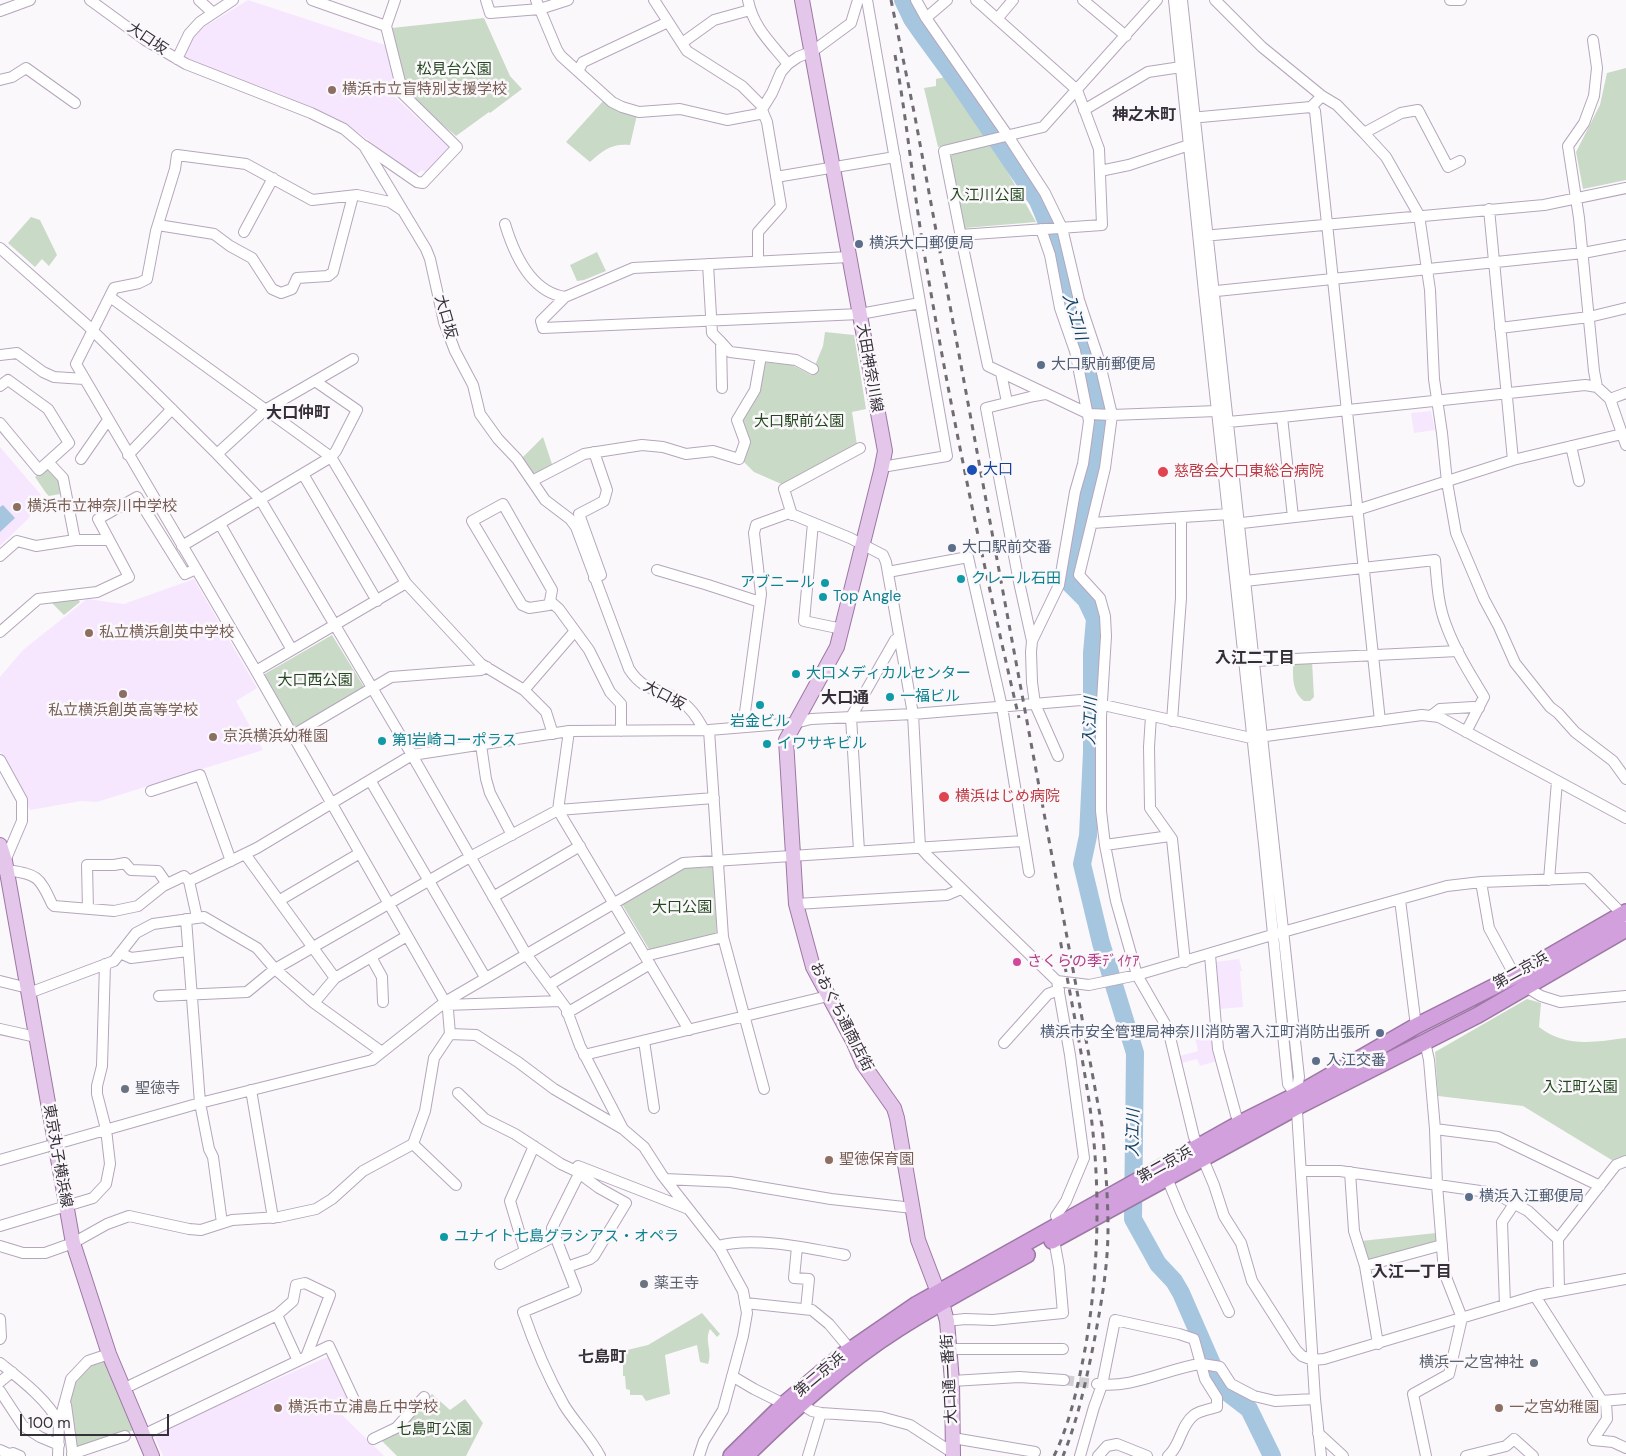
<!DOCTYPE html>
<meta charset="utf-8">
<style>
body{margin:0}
#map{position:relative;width:1626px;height:1456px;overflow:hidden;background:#fbf8fc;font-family:"DM Sans",sans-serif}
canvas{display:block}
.scale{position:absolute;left:20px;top:1414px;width:149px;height:22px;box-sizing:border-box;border:2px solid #352f39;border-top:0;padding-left:6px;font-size:15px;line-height:18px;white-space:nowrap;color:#352f39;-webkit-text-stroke:4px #fbf8fc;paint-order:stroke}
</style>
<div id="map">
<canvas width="1626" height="1456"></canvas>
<div class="scale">100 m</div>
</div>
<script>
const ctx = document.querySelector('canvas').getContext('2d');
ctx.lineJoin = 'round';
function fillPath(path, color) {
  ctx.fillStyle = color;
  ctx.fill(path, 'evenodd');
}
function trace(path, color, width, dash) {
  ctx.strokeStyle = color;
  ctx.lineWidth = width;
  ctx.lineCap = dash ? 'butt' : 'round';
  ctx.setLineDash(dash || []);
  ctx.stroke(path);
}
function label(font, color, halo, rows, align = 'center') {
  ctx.font = font + ' "DM Sans","Noto Sans JP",sans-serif';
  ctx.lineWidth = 5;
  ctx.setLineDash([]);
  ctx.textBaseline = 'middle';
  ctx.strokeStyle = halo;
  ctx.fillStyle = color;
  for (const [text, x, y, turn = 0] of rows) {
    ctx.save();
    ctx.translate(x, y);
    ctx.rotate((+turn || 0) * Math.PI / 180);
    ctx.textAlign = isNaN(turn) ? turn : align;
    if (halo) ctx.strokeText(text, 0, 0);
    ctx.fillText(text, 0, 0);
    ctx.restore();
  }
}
fillPath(new Path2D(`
 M248,0L388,46L396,86L395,97L450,148L426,173L422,170L415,175L348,125L277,93L200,64L183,56L193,34Z
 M1431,411L1435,430L1414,433L1411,413Z
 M0,447L41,495L28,519L0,546Z
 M194,579L257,688L236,701L263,750L97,802L81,801L30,810L0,751V677L23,650L87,599L124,604Z
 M1239,959L1242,971H1240L1243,1007L1219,1009L1215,962Z
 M1213,1036L1217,1061L1200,1066L1197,1059L1181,1063L1180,1056L1198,1051L1195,1038Z
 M331,1357L349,1403L341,1414L384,1456H163L155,1438L156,1432L325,1358Z`), '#f6e6fe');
fillPath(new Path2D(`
 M484,18L510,76L522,89L490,113L489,112L456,136L438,121H435L405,91L392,28Z
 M1626,68V180L1583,189L1576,152L1600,105L1607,73Z
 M950,76L989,136L938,147L924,88L936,86V79Z
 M604,100L613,109L637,115L630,145C612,143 603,150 590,162L566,142Z
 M992,144L1036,222L965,228L963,226L950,157L954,153Z
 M31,217L40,220L57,255L49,266L42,259L35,267L8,243Z
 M597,252L606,271L584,280L577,281L570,265Z
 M825,332L854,335L866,409L852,412L857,445L786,486L754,472L742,460L740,420L756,399L763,362L792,365L811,375L823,346Z
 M543,437L553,467L538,475L533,474L522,458Z
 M48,469L58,481L60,494L49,496L46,493L35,477L44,470Z
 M76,597L80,602L64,615L50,601Z
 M332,635L364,687L293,729L263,675Z
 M1312,661L1314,697L1310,701H1304C1292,692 1293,677 1293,664Z
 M713,867L717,934L650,951L622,904L686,868Z
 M1527,999L1541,1003L1539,1027C1566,1048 1594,1042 1626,1038V1157L1615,1162L1523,1106L1438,1096L1435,1052Z
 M1436,1233L1438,1240L1436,1243L1367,1263L1361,1241Z
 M702,1313L720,1334L717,1337L710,1329C704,1340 713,1352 708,1364L700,1362L697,1345L665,1355L670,1394L646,1401L642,1395H630V1390L626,1389L625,1376H623V1351L648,1345Z
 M107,1357L138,1429L77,1448L69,1401L73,1384L90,1363Z
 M432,1394L450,1410L465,1399L483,1423L466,1456H397L381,1440L399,1430Z`), '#c9dac6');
fillPath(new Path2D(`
 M3,505L15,518L0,532V507Z`), '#a6c6df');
trace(new Path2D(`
 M903,0L912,19L921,32L959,84L1038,201L1057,247L1069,309L1084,350L1099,412L1094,463L1069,583L1086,600L1095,619L1092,653V752L1088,836L1082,864L1101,943L1135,1053L1133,1219L1158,1264L1174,1281L1181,1293L1223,1389L1249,1409L1272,1456`), '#a6c6df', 18);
trace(new Path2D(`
 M1064,1380L1096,1384`), '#d3d0d5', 10, [10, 5]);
const minor = new Path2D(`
 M90,0L145,40L186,64L311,113L344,129L364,146L426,249L430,259L444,322L455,351L473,385L480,414L498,439L517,459L545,500L570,519L576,527L629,669C646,695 660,686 682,702C692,709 698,719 704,730
 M199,0L213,13
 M312,0L386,26L403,94L457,147L423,183L417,182L365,146
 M486,0L490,13L540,9L568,0
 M536,0L557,50L561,56L612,102L622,107L639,112L680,109L727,120L759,114L772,93L781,72L788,64L798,57L813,51L851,23L858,0
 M654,0L687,51L742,86L763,107
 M748,0C753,27 771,43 788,64
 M867,0L947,456L882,467
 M916,0L926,18L1008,136L1045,193L1062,228L1079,300L1099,360L1112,415L1105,468L1079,575L1100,598L1105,616L1106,636L1101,717V811L1105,845L1116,901L1137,975L1168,1029L1194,1137L1199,1147
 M1083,0L1126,36
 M1157,0L1043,127L944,151L964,252L988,366L1089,414L1112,415L1217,411L1228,422L1282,417L1585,385L1597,387L1610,399L1626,445
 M1174,0L1204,292L1264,844L1288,1084L1296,1095
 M1182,0L1299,1077L1296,1095L1315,1399L1321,1456
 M1215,0L1262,47L1322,96L1337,105L1364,133L1386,157L1419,215L1430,290L1434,379L1442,433L1447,482L1456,533L1484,599L1499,627L1515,663L1550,707L1558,713L1575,732L1613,761L1626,779
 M1450,0H1461
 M0,11L30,0
 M926,18L947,0
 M997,19L1013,0
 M386,26L395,0
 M1593,40L1597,68L1594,96L1584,123L1568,146L1579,218L1594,371L1597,387
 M682,43L714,20L750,10
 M177,59L189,34L200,22L233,0
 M578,71L583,62L668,22
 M0,80L12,77L26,68L75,103
 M1311,107L1315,111L1380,721
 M1084,110L1148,72L1181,67
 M1190,118L1311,107L1322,96
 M1364,133L1401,113L1418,110L1448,167L1460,161
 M1100,171L1129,165L1189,145
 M776,177L895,157
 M1489,209L1513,460
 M402,210L390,202L357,195L312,200L246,164L177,155L175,169L156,231L147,279L139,283L114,288L76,364L256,671L445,1002L448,1010L450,1034
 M505,224C514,254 531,292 565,297
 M158,225L214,234L230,246L252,258L272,289L281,293L292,289L297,278L328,276L333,272L353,196
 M1041,229L1050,255L1060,308L1075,351L1089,421L1083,464L1075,492L1059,585L1032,641L1031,652L1032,682L1035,704L1058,756
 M244,232L273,178
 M960,235L1102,225L1099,149L1077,90L976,0
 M1203,236L1544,205L1626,188
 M0,248L87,325L217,454L260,499L412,755L526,954L566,1008L580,1046L623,1129L644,1147L662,1175L720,1249L743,1291L747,1313L743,1336L723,1410L704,1441L699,1456
 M849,257L633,268L565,297L541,321L543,328L860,314L920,303
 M758,261V232L781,206L767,122L762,110
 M708,264L712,333L721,342L722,388
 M1207,292L1583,253L1626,245
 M110,297L331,457L406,583L481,664L524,690L546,712L553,734
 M1500,328L1589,317L1626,308
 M721,342L730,352L796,360L813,369
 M0,355L17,353L43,372L54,377L84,379
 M1001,373L1007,402
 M0,386L8,380L48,409L69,443L39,470L0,423
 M1610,399L1626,393
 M1282,417L1293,517
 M1571,446L1579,481
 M594,452L607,490L604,501L579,514L601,575L594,578
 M217,454L265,410L353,359
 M128,455L172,409
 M81,459L108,420
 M48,462L63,478L75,540
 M303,474L377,601
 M532,481L584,454L642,445L663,447L686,454L713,451L739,459L745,442L737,420L755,390L761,356
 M792,515L784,489L860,448
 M813,523L804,621L842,629
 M1092,523L1229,514
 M220,524L292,650
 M1233,524L1357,510L1513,460L1622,434
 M182,546L331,457L336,451L357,410L315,381
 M0,556L17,541L36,546L75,540H109
 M657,570L708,585L760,602
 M888,572L968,557L1002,707L1029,872
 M1245,581L1435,560C1437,582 1438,605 1446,625C1455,650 1470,674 1484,697L1466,732
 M550,601L549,605L529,608L522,605L472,521L503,504L552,590L550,601L559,609L589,650L610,692L621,704V731
 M0,632L38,599L97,592L129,577L98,519L137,497L185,574L196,569
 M1032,641L1019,582L986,408L1034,396L1045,394
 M1253,661L1458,651
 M256,671L406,583
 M524,690L575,631
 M1151,716L1149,747L1150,808L1172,839L1185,962
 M1431,716L1440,709L1473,707L1479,708
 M1172,721L1181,598V518
 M743,727L761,594L754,533L756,525L789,513L850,538L883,555L886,562L913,714L920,847L928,856L1057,981L1089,985L1137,975L1272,935L1447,886L1481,882L1587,878L1626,918
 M709,730L723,937L764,1089
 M569,731L558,810L689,1030
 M293,735L391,677L481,670L487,667
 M481,745L486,779L490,793L512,835
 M0,760L22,800V821L5,861
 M370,780L485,977
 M151,791L200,775L231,861
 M1105,845L1170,836
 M859,851L851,717L895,640L899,638
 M245,854L335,978
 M2,869C36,875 38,873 52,904L54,906L114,911L138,906L163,886L184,876L189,881L197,917
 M1549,880L1557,781
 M189,881L257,848L412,755L569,731L709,730L795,723L811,719L913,714L1081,700L1251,738L1422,715L1439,717L1626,818
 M1481,882L1489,928L1515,976
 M493,897L580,846
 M280,900L360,853
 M1400,900L1416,1026
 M796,904L947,895L961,889
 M88,909L87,865H114L125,863L131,870L158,871L167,884
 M186,919L200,1103L209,1149L213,1157L222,1223
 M120,953L131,958L188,951
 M1210,955L1218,1049L1236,1115L1240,1123
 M645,956L723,937
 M371,957L382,977L383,1002
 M0,981L28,988
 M1057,981L1070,1055L1084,1158L1066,1201L1056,1216L1060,1224
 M549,985L632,935
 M1526,987L1541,996L1560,1002L1626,996
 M29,993L114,961L136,933L153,924L204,917L257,948L275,969L314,1003L382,1052
 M159,996L247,992L275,969L470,857L558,810L714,798
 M314,1003L335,978L407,936
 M446,1005L560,1001
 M567,1013L650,964
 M0,1029L36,1037
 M644,1041L654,1108
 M1425,1042L1429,1060L1435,1129L1437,1185L1444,1272L1462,1318L1449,1374L1413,1394L1426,1456
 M1004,1043L1048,994L1059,990
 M584,1055L828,996
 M251,1090L273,1218
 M458,1093L485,1119L515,1134L561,1164L576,1171L599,1188L626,1203L594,1256L590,1259L567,1267
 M1435,1129L1498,1137L1600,1186
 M413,1144L456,1185
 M1203,1159L1214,1185L1224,1216L1241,1243L1252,1281L1296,1350L1302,1356L1313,1360L1324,1359L1538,1295L1626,1279
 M0,1160L200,1103L372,1060L445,1002L683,863L1023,841
 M576,1171L578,1166L686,1208
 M1301,1171H1340L1494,1193L1528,1211L1558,1239
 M1350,1172L1354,1231L1365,1266L1378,1344
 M579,1174L552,1228L576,1290L523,1312C534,1344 547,1375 564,1405C575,1423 590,1437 600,1456
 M1167,1178L1181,1212L1229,1312
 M665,1179L730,1182L831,1199L913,1208
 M0,1226L93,1198L106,1184L110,1164L106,1129L97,1094V1086L102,1066L105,964
 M0,1246L23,1253H45L73,1243L107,1224L129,1216L189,1229L201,1230L232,1220L279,1217L316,1209L332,1199L363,1171L413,1144L425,1111L434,1058L450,1034L476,1035L518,1062L554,1089L623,1129
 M718,1246C754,1236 807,1248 845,1255
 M797,1247L794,1278L809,1279L806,1309
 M525,1251L510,1201L534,1146
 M500,1264L555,1236
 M1365,1266L1442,1245
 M1559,1291L1558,1239L1616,1165L1626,1161
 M1535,1296L1602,1401L1626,1399
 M745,1303L812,1310L829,1324L850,1349
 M1505,1305L1502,1222L1514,1204
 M277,1315L298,1361
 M0,1319L1,1337L0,1339
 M947,1321L965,1319L993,1320L1063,1313L1059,1267L1054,1240
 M950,1349H1063
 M0,1363C20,1379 48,1400 59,1423
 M732,1376L754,1389L784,1404
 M952,1381L1019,1377L1064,1380
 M0,1382L12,1372
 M1097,1384C1132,1389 1166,1369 1200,1364C1206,1364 1214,1366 1220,1367L1231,1384L1254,1396L1275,1401L1315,1399
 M123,1389L277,1315L293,1301L296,1285L305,1283L330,1295L306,1357
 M0,1391L23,1426L40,1437L59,1445
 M1606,1401L1607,1419L1593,1440L1613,1442L1626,1448
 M801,1404L812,1411L821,1413L881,1417L910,1425L953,1453
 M66,1405L73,1456
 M1318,1433L1343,1456
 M143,1435L329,1346L357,1406
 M953,1438L1035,1452
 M373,1439L396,1428L424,1397
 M0,1450L9,1454L13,1453L20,1456
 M72,1454L125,1436
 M58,1456L59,1423L71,1379L88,1361L109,1354
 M808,1456L821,1413
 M1080,1456L1094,1407L1102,1385L1115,1320L1179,1334L1194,1339L1205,1379L1217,1398V1407C1210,1409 1199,1411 1194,1415C1180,1426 1181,1445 1168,1456
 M1098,1456L1107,1446L1117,1444L1147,1456
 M1466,1456L1506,1446L1514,1439L1533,1456`);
const major = new Path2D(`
 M802,0L885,451L881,471L837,647L786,740L796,904L813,967L854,1043L863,1064L894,1108L897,1118L918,1240L942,1303L947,1321L952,1381L953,1456
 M0,845L5,861L73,1243L109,1354L152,1456`);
const highway = new Path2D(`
 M1052,1241L1297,1107L1478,1015L1626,929
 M731,1456L784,1404L837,1359L917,1304L1240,1123L1296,1095L1416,1026L1515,976L1626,912
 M746,1456C793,1410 843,1364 898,1329C940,1302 984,1279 1027,1255`);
trace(minor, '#b5a6bc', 12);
trace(major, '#9c78a4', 16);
trace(highway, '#9c78a4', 18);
trace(minor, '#fff', 10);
trace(major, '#e5c6eb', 14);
trace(highway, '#d3a0de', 15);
trace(new Path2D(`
 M891,0L915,117L1102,1126C1105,1160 1108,1195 1108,1229C1108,1267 1101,1305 1094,1342C1086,1381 1078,1419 1063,1456
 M895,55C907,120 913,187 924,252C950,409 983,564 1019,718
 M1054,1456C1071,1421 1079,1381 1086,1344C1100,1260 1101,1172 1087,1088C1079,1038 1069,989 1060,939`), '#716c74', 3, [6, 6]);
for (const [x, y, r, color] of [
 [332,90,5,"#8d6e63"],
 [859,244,5,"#5c6f8a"],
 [1041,365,5,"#5c6f8a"],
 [972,470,6,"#1a4fb4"],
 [1163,472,6,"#e0444e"],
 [17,507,5,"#8d6e63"],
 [952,548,5,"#5c6f8a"],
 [961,579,5,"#0f9aa8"],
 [825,583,5,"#0f9aa8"],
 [823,597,5,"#0f9aa8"],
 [89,633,5,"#8d6e63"],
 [796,674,5,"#0f9aa8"],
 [123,694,5,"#8d6e63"],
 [890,697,5,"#0f9aa8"],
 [760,705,5,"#0f9aa8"],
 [213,737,5,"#8d6e63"],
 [382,741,5,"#0f9aa8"],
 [767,744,5,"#0f9aa8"],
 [944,797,6,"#e0444e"],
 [1017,962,5,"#d1479c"],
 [1380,1033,5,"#5c6f8a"],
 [1316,1061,5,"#5c6f8a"],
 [125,1089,5,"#6b7280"],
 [829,1160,5,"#8d6e63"],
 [1469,1197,5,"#5c6f8a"],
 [444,1237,5,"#0f9aa8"],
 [644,1284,5,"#6b7280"],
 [1534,1363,5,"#6b7280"],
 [278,1408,5,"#8d6e63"],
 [1499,1408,5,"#8d6e63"]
]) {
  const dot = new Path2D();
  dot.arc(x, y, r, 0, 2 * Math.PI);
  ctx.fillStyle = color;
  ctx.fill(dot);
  trace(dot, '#fbf8fc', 2);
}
label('15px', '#352f39', '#fbf8fc', [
 ["大口坂",147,39,34],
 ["大口坂",445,317,74],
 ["大田神奈川線",869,368,80],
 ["大口坂",664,696,28],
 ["第二京浜",1521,971,-29],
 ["おおぐち通商店街",841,1017,63],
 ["東京丸子横浜線",57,1156,80],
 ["第二京浜",1165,1165,-29],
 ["第二京浜",820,1375,-40],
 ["大口通一番街",950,1379,-93]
]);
label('15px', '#25491f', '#fbf8fc', [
 ["松見台公園",454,70],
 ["入江川公園",987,196],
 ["大口駅前公園",799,422],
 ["大口西公園",315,681],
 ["大口公園",682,908],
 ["入江町公園",1580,1088],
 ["七島町公園",434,1430]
]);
label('15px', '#785e54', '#fbf8fc', [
 ["横浜市立盲特別支援学校",342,90],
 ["横浜市立神奈川中学校",27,507],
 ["私立横浜創英中学校",99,633],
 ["私立横浜創英高等学校",123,711,"center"],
 ["京浜横浜幼稚園",223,737],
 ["聖徳保育園",839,1160],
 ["横浜市立浦島丘中学校",288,1408],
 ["一之宮幼稚園",1509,1408]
], 'left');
label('15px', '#4e5e75', '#fbf8fc', [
 ["横浜大口郵便局",869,244],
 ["大口駅前郵便局",1051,365],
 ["大口駅前交番",962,548],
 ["横浜市安全管理局神奈川消防署入江町消防出張所",1370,1033,"right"],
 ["入江交番",1326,1061],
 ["横浜入江郵便局",1479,1197]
], 'left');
label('15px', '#164399', '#fbf8fc', [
 ["大口",983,470]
], 'left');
label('15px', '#be3a42', '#fbf8fc', [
 ["慈啓会大口東総合病院",1174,472],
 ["横浜はじめ病院",955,797]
], 'left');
label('15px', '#0d838f', '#fbf8fc', [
 ["クレール石田",971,579],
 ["アブニール",815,583,"right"],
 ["Top Angle",833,597],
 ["大口メディカルセンター",806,674],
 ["一福ビル",900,697],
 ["岩金ビル",760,722,"center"],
 ["第1岩崎コーポラス",392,741],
 ["イワサキビル",777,744],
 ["ユナイト七島グラシアス・オペラ",454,1237]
], 'left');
label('15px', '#b23c85', '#fbf8fc', [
 ["さくらの季ﾃﾞｲｹｱ",1027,962]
], 'left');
label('15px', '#5b616d', '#fbf8fc', [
 ["聖徳寺",135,1089],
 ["薬王寺",654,1284],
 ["横浜一之宮神社",1524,1363,"right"]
], 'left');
label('bold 16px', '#352f39', '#fbf8fc', [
 ["神之木町",1144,116],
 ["大口仲町",298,414],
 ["入江二丁目",1255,659],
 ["大口通",845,699],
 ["入江一丁目",1412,1273],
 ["七島町",602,1358]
]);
label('italic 16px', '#0c4264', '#fbf8fc', [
 ["入江川",1074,317,73],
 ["入江川",1091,721,-88],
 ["入江川",1134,1133,-89]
]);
</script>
